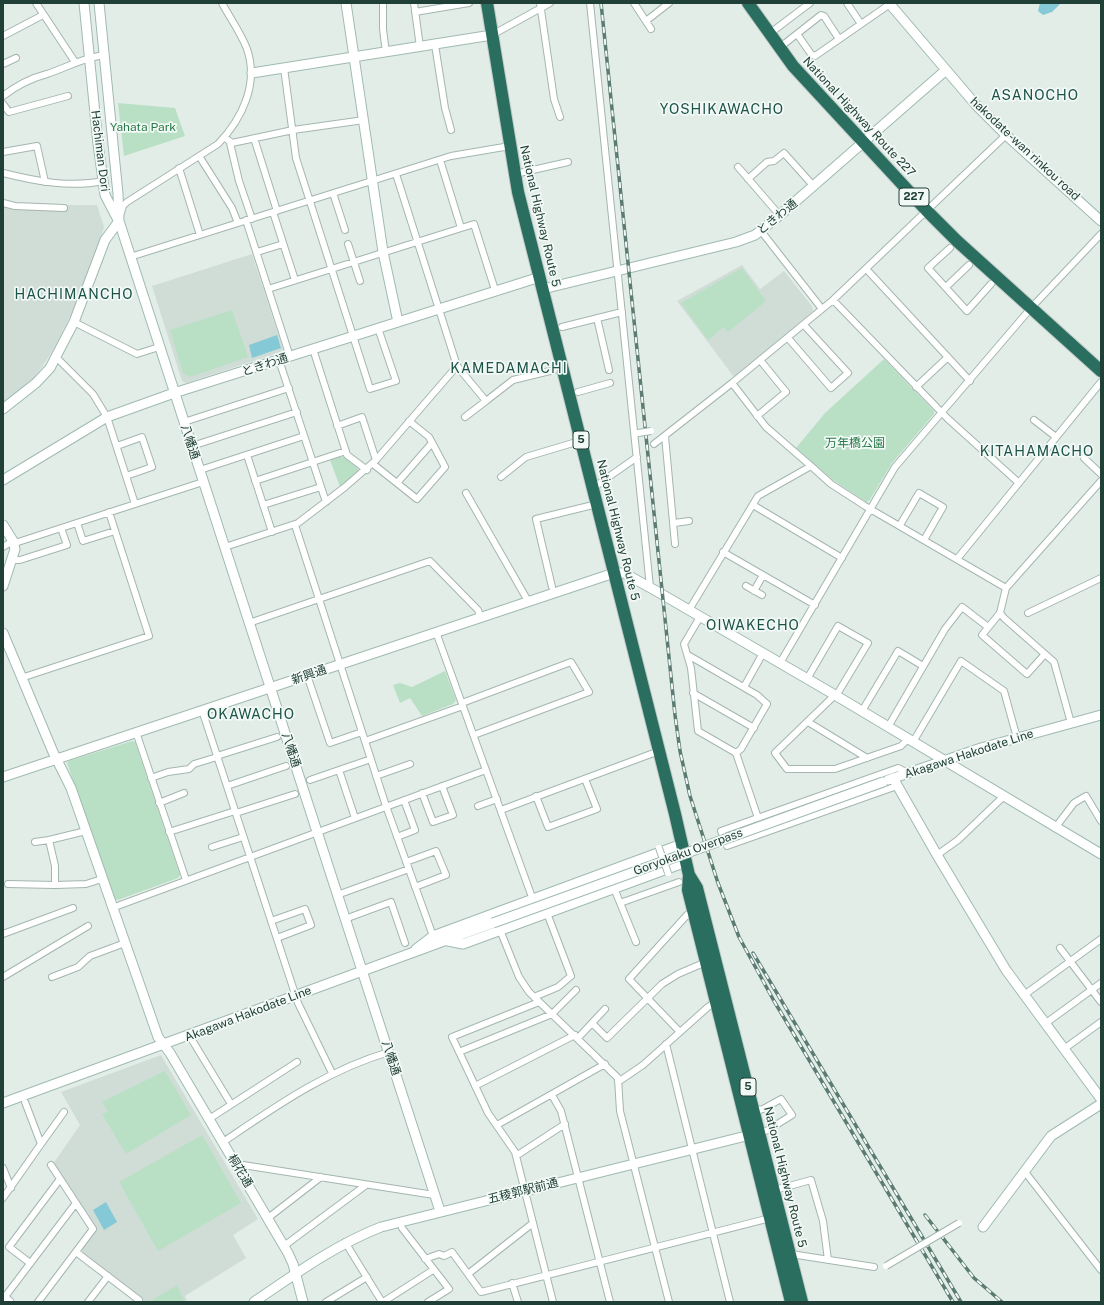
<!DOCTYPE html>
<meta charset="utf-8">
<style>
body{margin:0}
#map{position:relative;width:1104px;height:1305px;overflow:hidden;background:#e2ede8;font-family:"Public Sans",sans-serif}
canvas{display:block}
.frame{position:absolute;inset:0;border:4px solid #204037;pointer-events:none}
</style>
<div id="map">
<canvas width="1104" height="1305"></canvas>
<div class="frame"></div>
</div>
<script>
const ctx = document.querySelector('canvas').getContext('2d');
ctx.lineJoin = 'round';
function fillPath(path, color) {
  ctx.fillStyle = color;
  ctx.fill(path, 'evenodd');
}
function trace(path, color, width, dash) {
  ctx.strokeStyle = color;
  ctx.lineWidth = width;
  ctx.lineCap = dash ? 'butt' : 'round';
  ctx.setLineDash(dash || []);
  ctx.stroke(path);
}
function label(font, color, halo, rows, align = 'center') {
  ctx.font = font + ' "Public Sans","Noto Sans JP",sans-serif';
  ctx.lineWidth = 3.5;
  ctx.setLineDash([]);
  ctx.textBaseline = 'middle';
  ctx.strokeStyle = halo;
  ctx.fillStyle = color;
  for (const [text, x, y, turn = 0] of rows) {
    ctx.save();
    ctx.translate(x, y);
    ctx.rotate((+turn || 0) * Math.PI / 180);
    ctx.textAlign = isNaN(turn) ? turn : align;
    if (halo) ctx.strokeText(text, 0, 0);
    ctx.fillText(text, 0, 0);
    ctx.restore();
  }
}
fillPath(new Path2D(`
 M3,205H97L104,227L99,246L77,302L55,347L42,367L30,382L3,403Z
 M252,254L283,349L281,352L186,383L182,381L152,286Z
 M742,265L760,289L784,271L812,306L813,311L734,377L677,301Z
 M161,1055L258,1219L233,1235L246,1258L185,1296L187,1302H145L80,1252L96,1230L53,1164L80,1125L61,1092Z`), '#d0ddd7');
fillPath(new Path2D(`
 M118,103L175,108L185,136L124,156Z
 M742,268L766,301L728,332L724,327L708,340L681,303Z
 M232,310L248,357L190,377L183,373L170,330Z
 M884,359L934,411V414L892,463L869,501L866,502L833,480L796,448L825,413Z
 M339,457H343L358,468V472L340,487L330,460Z
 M445,671L456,700L453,704L422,716L410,698L400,703L393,685L400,683L412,687Z
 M132,741L135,742L180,875L178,878L118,900L115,899L67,763L69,761Z
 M165,1071L191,1115L126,1154L102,1114L108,1111L102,1102Z
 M202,1135L241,1203L158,1251L119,1182Z
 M177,1285L185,1302H149Z`), '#b9e0c4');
fillPath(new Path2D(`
 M1040,3H1061L1052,12L1043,15L1038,11Z
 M277,335L281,348L252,358L249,345Z
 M106,1202L117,1222L104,1230L93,1210Z`), '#86c9d6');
const street = new Path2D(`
 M36,3L75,62
 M383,3V29L386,53
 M414,3L420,47
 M540,3L554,99L560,117
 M590,3L650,587
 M634,3L651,29
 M847,3L861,24
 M415,12L469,3
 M646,21L669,3
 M769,34L810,3
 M797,34L811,54L815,56L890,4
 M492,35L550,3
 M3,36L43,15
 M435,45L445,108L451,130
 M779,48L821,15L824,16L839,39
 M3,64L16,58
 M284,68L296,158L370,389L396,381L378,328
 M3,96C16,86 31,78 47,74C68,67 82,58 104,55
 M3,104L9,112L68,96
 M224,137L232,143L293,130L364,120
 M254,138L277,211
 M230,143L239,181L252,219
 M3,152L37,146L45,182
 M201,159L232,208L238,223
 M440,160L461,228
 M738,167L776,211
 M179,168L200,235
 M3,173C35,181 70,188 103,181
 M396,174L457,366L486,401L513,380L554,370
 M515,174L568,162
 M748,179L767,162L774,161L784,153L810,182
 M333,193L345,230
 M3,203L15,206L64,208
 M273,212L295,280
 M121,213L123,206L127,202L218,144C242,119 259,84 247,49C241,33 230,18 222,3
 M246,220L290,357
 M761,231L822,309
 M348,244L360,281
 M950,248L928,268L967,311L991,284
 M257,252L283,244
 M130,257L451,156L510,146
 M869,272L970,381
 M946,287L969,265
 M268,289L474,224L495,290
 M833,300L947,418L1019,483
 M597,318L609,370
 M74,322L137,354L159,347
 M562,327L622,312
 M788,338L831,388L848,373L804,325
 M313,349L347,455L367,470
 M56,357L93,394L107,417L135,504
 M279,360L326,502
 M732,383L766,427L811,466
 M916,387L948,357
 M578,392L610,383
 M757,416L786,392L760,360
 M465,417L486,401
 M1034,420L1056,437
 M184,422L289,388
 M337,426L362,417L376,460
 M665,436L675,544
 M654,444L732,383L833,300L1006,135
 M117,446L142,437L152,467L126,476
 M192,446L297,412
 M247,455L272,532
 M1084,458L1101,474
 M373,464L417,499L445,467L429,437L409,421
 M200,470L304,436
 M501,477L526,457L573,443
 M255,481L346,451
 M397,483L432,443
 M593,488L637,457
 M466,493L528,601
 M263,505L321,487
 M753,505L842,558
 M77,523L83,541L115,531
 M674,523L689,521
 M295,525L386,806L433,936
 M900,525L919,493L943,507L924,540
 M15,543L203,482
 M3,547L13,541
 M225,547L298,523L345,487L376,460L457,366
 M723,552L815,605
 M957,559L1101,382
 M12,560H20L67,545L61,528
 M746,586L762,595
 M552,587L536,519L597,504
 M754,591L763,575
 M689,610L758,496L811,466L831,484L865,506L1006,588
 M1000,613L1006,588L1101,481
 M1028,613L1101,578
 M700,617L684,644L691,668L698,731L736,753L758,818
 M249,623L430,561L478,610L480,616
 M436,632L533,900
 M1045,654L1027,674L982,635L1000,613L1004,618L1054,662L1071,723
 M688,655L757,695L767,704L741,749L736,753
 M780,663L895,467L1031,308L1101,234
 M307,675L330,743L362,732
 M21,678L149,636L109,512
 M807,679L838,626L868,643L836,696
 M744,687L763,653
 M693,693L754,728
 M835,695L775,753L787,769H835L901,746L908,739
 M462,703L571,662L589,692L474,735
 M202,710L298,1003L332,1073
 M862,711L898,651L923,666
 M808,722L867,758
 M888,727L945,629L962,607L988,627
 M136,732L186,880
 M365,741L463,706
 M913,742L961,661L1004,691L1017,738
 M217,756L277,737
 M376,776L410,764
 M151,778L168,772L189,769L194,764L217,757
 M310,780L339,770
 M227,786L286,766
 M897,786L727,846L721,831L898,768L908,773
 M422,793L433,822L453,815L442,786
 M536,796L548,827L597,809L585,779
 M159,803L184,793
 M478,806L497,799
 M501,810L659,751
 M236,813L295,794
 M355,818L339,770L371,759
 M1055,828L1074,803L1086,796L1101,821
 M86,831L49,840L55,866V885L86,884L102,879
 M169,832L235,811
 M397,837L415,830L404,800
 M35,842L49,840
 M212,847L243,837
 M937,855L958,840L1004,796
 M406,862L436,851L446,875L415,887
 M8,884L55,885
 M614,888L636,942
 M337,895L409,869
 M620,903L679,882
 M112,908L486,770
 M345,919L391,902L405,943
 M271,921L305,909L311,925L277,938
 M500,930L519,977L529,992L618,1078L620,1111L669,1302
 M3,934L73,908
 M1060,948L1101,1002
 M3,977L88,926
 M52,977L78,967L90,956L125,943
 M1024,995L1101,939
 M534,997L558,987L571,976L547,913
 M539,1002L452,1037L488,1113L515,1152L553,1302
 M592,1023L607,1038L662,984L678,974L706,962
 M1046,1023L1101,983
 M680,1032L629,979L687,915
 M189,1035L231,1104
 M578,1038L605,1009
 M666,1044L730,1302
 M1064,1049L1101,1022
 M459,1052L552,1014L576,990
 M618,1082L643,1065L708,1007L716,1002
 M475,1086L575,1035
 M552,1095L561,1111L610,1302
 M754,1111L763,1109L781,1099L792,1115L768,1130L760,1133
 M209,1119L297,1062
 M497,1125L605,1064
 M223,1142C275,1107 327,1070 389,1052
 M41,1144L64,1112
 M516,1156L565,1124
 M243,1165L434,1195
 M3,1168L11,1188
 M1025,1172L1101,1270
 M775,1190L811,1180L823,1221L828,1260
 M3,1198L41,1144L25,1102
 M268,1218L321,1177
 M402,1228L449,1289L428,1302
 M345,1242L382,1302
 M284,1246L366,1185
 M76,1252L139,1300L137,1302
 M791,1254L874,1267
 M425,1259L439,1254L444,1256L452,1252L481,1292L770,1218
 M30,1263L9,1247L60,1179
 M468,1274L533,1223
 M512,1283L518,1302
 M4,1298L76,1203
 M38,1302L93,1229L51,1165
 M88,1302L108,1276
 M326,1302L367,1277
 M383,1302L433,1270`);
const secondary = new Path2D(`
 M84,3L98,144L105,195L118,220
 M99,3L118,194L119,221L440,1211
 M346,3L383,252L398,322
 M889,3L976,105L1006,135L1101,221
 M252,73L492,35
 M543,289L736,242L755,235L780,215L946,70
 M3,409L36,383L50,368L74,322L105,240L119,221
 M3,480L107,417L174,393L540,277
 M3,525L13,541L15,549L3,586
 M3,633L53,752L71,788L158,1037L170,1053L288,1253L293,1264L303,1302
 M3,777L614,573H624L658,592L835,695L1101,854
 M893,778L937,855L1006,970L1101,1099
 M888,780L981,748L1101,715
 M448,941L463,944L686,862
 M416,949L433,936L682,844
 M3,1103L493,923
 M983,1227L1051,1136L1101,1104
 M3,1297L9,1302
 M254,1302C295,1274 335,1245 381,1227L754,1134`);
const highway = new Path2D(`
 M487,3L518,192L675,814L689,875L688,890L791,1302
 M748,3L793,66L927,211L957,241L1101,371
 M689,875L697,888L802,1302`);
trace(street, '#a4b6af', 8);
trace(secondary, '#9fbab1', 11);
trace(highway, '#c1cac7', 14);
trace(street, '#fff', 6);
trace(secondary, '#fff', 9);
trace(highway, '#2a6e60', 12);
const rail = new Path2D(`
 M601,3L675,715L680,751L690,796L718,883L739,937L774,1001L953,1302
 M753,953L961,1302
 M925,1215L974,1278L1002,1302`);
trace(rail, '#5b7b73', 3.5);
trace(rail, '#f3f9f6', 2, [6]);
const streetBridge = new Path2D(`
 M638,433L651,431
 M659,848L668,873
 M886,1266L959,1223`);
const secondaryBridge = new Path2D(`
 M493,923L883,782`);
trace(streetBridge, '#a4b6af', 8, []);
trace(secondaryBridge, '#9fbab1', 11, []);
trace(streetBridge, '#fff', 6);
trace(secondaryBridge, '#fff', 9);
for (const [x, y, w] of [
 [914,197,30],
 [581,440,16],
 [748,1087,16]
]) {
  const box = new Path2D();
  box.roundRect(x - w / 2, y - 9, w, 18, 3);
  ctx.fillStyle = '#f3f9f6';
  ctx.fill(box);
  trace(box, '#204037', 1);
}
label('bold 11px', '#204037', null, [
 ["227",914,197],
 ["5",581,440],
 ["5",748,1087]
]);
label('12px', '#204037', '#f3f9f6', [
 ["National Highway Route 227",859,117,47],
 ["hakodate-wan rinkou road",1025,149,43],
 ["Hachiman Dori",100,151,83],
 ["National Highway Route 5",540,216,77],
 ["ときわ通",777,217,-39],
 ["ときわ通",265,365,-18],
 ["八幡通",190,442,72],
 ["National Highway Route 5",618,530,76],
 ["新興通",309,675,-19],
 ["八幡通",291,750,72],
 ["Akagawa Hakodate Line",969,754,-18],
 ["Goryokaku Overpass",688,852,-20],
 ["Akagawa Hakodate Line",248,1014,-21],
 ["八幡通",391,1058,72],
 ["桐花通",240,1171,59],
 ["National Highway Route 5",785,1177,76],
 ["五稜郭駅前通",523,1191,-14]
]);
label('12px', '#287948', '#f3f9f6', [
 ["Yahata Park",143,127],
 ["万年橋公園",855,443]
]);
ctx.letterSpacing = '1px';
label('14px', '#1b5346', '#f3f9f6', [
 ["ASANOCHO",1035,96],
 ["YOSHIKAWACHO",722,110],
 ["HACHIMANCHO",74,295],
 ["KAMEDAMACHI",509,369],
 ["KITAHAMACHO",1037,452],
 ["OIWAKECHO",753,626],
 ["OKAWACHO",251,715]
]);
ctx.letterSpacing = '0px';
</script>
